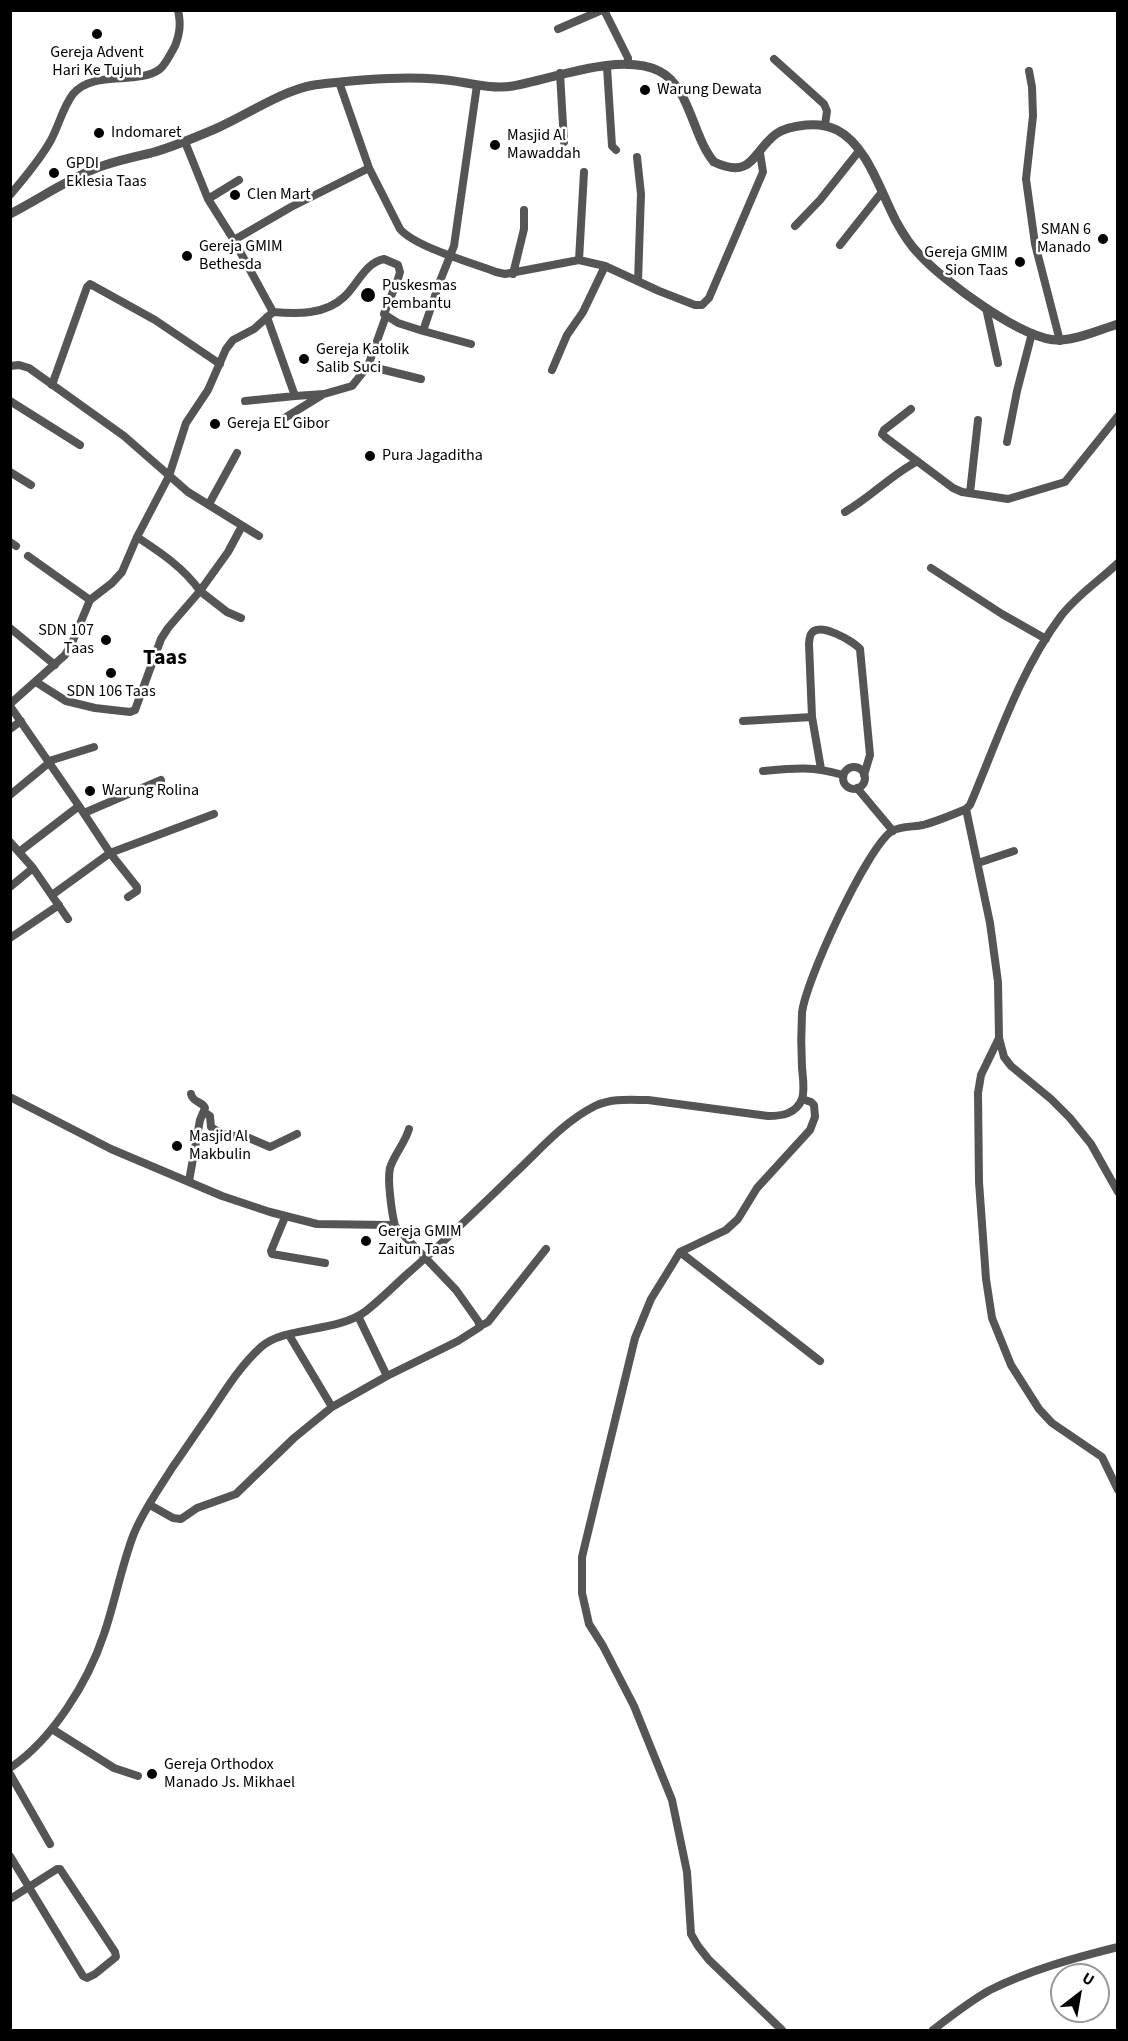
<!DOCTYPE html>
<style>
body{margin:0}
#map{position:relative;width:1128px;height:2041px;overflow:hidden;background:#fff;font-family:"Source Sans 3",sans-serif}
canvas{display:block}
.frame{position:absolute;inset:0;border:12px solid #000;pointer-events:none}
.north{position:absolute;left:1050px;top:1963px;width:60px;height:60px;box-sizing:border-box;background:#fff;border:2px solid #999;border-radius:50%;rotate:31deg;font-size:16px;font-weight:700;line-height:24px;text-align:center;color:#000}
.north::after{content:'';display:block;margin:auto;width:21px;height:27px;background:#000;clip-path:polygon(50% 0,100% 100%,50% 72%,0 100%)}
</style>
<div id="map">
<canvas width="1128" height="2041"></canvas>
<div class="frame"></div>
<div class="north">U</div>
</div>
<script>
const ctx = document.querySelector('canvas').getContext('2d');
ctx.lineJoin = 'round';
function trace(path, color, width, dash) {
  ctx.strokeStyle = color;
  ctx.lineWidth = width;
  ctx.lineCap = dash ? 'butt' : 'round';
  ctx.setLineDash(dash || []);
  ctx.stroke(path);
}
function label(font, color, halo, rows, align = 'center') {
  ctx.font = font + ' "Source Sans 3",sans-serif';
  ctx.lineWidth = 5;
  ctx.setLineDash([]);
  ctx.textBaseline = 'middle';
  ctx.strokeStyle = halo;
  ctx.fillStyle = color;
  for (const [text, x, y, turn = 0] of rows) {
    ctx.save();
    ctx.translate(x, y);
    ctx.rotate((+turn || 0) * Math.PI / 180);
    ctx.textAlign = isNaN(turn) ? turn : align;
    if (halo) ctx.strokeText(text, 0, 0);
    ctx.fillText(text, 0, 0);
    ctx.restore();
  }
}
trace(new Path2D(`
 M604,10L628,58V65
 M558,29L602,10
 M774,59L824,104L827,111L825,125
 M607,67L612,146L616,150
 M1029,71L1032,87L1033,116L1026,179L1035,244L1060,341
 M560,73L564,142
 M637,157L641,194L638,281
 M369,168L400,229C415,247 473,263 496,272L505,274L579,260L605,266L659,291L695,305H702L709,298L763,172L760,153
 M10,195C25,177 40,160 51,140C59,125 63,107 73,94C94,69 137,86 160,69C166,64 171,53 175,46C180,33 181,24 178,10
 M208,199L239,180
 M795,226L820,200L859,151
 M234,240L291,207L369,168L339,82
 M840,245L882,192
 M579,260L584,172
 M513,274L524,229V210
 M986,308L998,363
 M273,312C297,314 325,315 344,297C357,285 366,262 384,259L398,265L400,272L398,279L384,314L398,323L423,331L440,281L454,246L477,85
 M267,317L295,396L324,394L352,386L368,366L421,379
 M423,331L471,344
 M10,366L19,365L29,368L124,436L188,492L259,536
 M368,366L386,316
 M552,370L567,335L583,312L605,266
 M52,385L87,287L90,284L155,320L220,364
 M10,401L80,445
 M245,401L295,396
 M911,409L884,430L882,434L885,437L953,488L962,492L1008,499L1065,482L1118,416
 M283,419L322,395
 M1007,442L1017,391L1032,333
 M10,472L31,485
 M970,493L978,420
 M209,504L237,453
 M845,512C871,497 890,476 916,462
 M10,542L16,546
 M28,556L90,600
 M931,568L1002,614L1046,639
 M241,618L227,612L200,591L228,552L242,526
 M10,628L55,665
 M36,682L66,701L95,708L130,712L135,710L161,639L168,628L200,591C184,568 160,552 137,537
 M10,704L65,655L72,643L90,600L112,583L122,572L137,537L169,476L186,423L208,390L226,349L233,340L254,329L273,312L232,237L208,199L185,142
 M10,706L79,806L110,853L52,895
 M743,721L812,717
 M10,729L21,721
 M49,761L94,747
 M843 778a11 11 0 1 1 22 0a11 11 0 1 1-22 0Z
 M821,769L812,717L809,644C809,642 810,635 811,634C819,621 853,641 860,649L870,755L864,775
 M763,771C795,768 812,766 843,775
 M857,788L893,831
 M10,795L50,762
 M966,809L990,923L998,982L999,1038L981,1075L978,1093L979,1182L986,1279L992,1318L1011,1365L1039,1409L1052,1423L1102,1457L1118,1490
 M84,813L161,780
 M10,842L33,868L10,887
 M19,852L79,806
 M978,863L1014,851
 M33,868L68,919
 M128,897L137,891V887L110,853L214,814
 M10,938L59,905
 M999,1038L1004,1057L1011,1066L1051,1099L1070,1118L1091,1144L1118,1192
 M10,1097L111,1149L222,1196L270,1212L317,1224L390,1225L395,1226L456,1290L478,1321L480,1327L458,1341L387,1376L332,1407
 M204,1112L210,1116L211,1127L222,1134L249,1138L270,1147L297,1134
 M189,1181L200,1120L205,1108C202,1101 193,1103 191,1094
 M285,1217L271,1251L272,1254L325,1263
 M395,1226C392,1214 387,1180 390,1168C394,1155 405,1143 409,1129
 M680,1252L820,1361
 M358,1316L387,1376
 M480,1326L488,1322L546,1249
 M150,1505L173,1518L181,1519L197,1508L236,1494L294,1438L332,1407L289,1335
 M52,1729L114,1768L138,1776
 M10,1768C53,1739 88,1682 104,1634C115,1602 121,1568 133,1536C142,1512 159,1489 172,1468C184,1451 196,1433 208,1416C225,1391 239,1367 261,1347C284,1326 337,1333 366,1311C380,1300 393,1287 406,1275C443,1243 478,1209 513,1175C539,1151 563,1122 595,1106C612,1098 630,1100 648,1100L768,1116C782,1116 796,1114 802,1099C805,1090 803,1078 802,1068C801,1050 801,1031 802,1013C805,982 867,847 892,831C900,826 914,827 923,825C938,821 952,815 966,809L970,805C997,742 1019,672 1061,616C1077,595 1099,581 1118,563
 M10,1774L50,1844
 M10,1856L83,1976L87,1978L95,1974L116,1957L115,1952L60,1869H57L10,1899
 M782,2030L709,1960L698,1946L691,1934L687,1872L672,1800L634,1706L603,1646L589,1624L582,1593V1557L635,1338L651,1299L680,1252L726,1230L738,1219L757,1188L810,1130L815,1117L814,1105L811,1102L802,1099
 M933,2030C951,2016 970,2001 990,1990C1030,1970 1074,1958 1118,1947`), '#555', 8);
trace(new Path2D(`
 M10,214C39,199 68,179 99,167C116,161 133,157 151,153C173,147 194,138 215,129C245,116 283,90 314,85C354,80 396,76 436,79C462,80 487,90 513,86C553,79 620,52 659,71C690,86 692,136 714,162C753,180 752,152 776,134C784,128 796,126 806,125C817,124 827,125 837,130C867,145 881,193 896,221C902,232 910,245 919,254C942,280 1026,343 1061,340C1080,339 1099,330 1118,324`), '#555', 9);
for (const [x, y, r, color] of [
 [97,34,6,"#000"],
 [645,90,6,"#000"],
 [99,133,6,"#000"],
 [495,145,6,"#000"],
 [54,173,6,"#000"],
 [235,195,6,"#000"],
 [1103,239,6,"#000"],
 [187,256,6,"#000"],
 [1020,262,6,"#000"],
 [368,295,8,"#000"],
 [304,359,6,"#000"],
 [215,424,6,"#000"],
 [370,456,6,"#000"],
 [106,640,6,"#000"],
 [111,673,6,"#000"],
 [90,791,6,"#000"],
 [177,1146,6,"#000"],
 [366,1241,6,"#000"],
 [152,1774,6,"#000"]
]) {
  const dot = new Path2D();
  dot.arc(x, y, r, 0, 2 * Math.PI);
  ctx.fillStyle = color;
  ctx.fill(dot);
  trace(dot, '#fff', 2);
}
label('16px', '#000', '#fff', [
 ["Gereja Advent",97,53,"center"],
 ["Hari Ke Tujuh",97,71,"center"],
 ["Warung Dewata",657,90],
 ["Indomaret",111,133],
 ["Masjid Al",507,136],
 ["Mawaddah",507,154],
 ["GPDI",66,164],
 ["Eklesia Taas",66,182],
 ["Clen Mart",247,195],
 ["SMAN 6",1091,230,"right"],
 ["Manado",1091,248,"right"],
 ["Gereja GMIM",199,247],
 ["Bethesda",199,265],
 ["Gereja GMIM",1008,253,"right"],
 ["Sion Taas",1008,271,"right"],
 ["Puskesmas",382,286],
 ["Pembantu",382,304],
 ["Gereja Katolik",316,350],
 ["Salib Suci",316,368],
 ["Gereja EL Gibor",227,424],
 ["Pura Jagaditha",382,456],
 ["SDN 107",94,631,"right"],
 ["Taas",94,649,"right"],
 ["SDN 106 Taas",111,692,"center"],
 ["Warung Rolina",102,791],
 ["Masjid Al",189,1137],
 ["Makbulin",189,1155],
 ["Gereja GMIM",378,1232],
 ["Zaitun Taas",378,1250],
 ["Gereja Orthodox",164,1765],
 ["Manado Js. Mikhael",164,1783]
], 'left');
label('bold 22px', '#000', '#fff', [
 ["Taas",165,659]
]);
</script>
